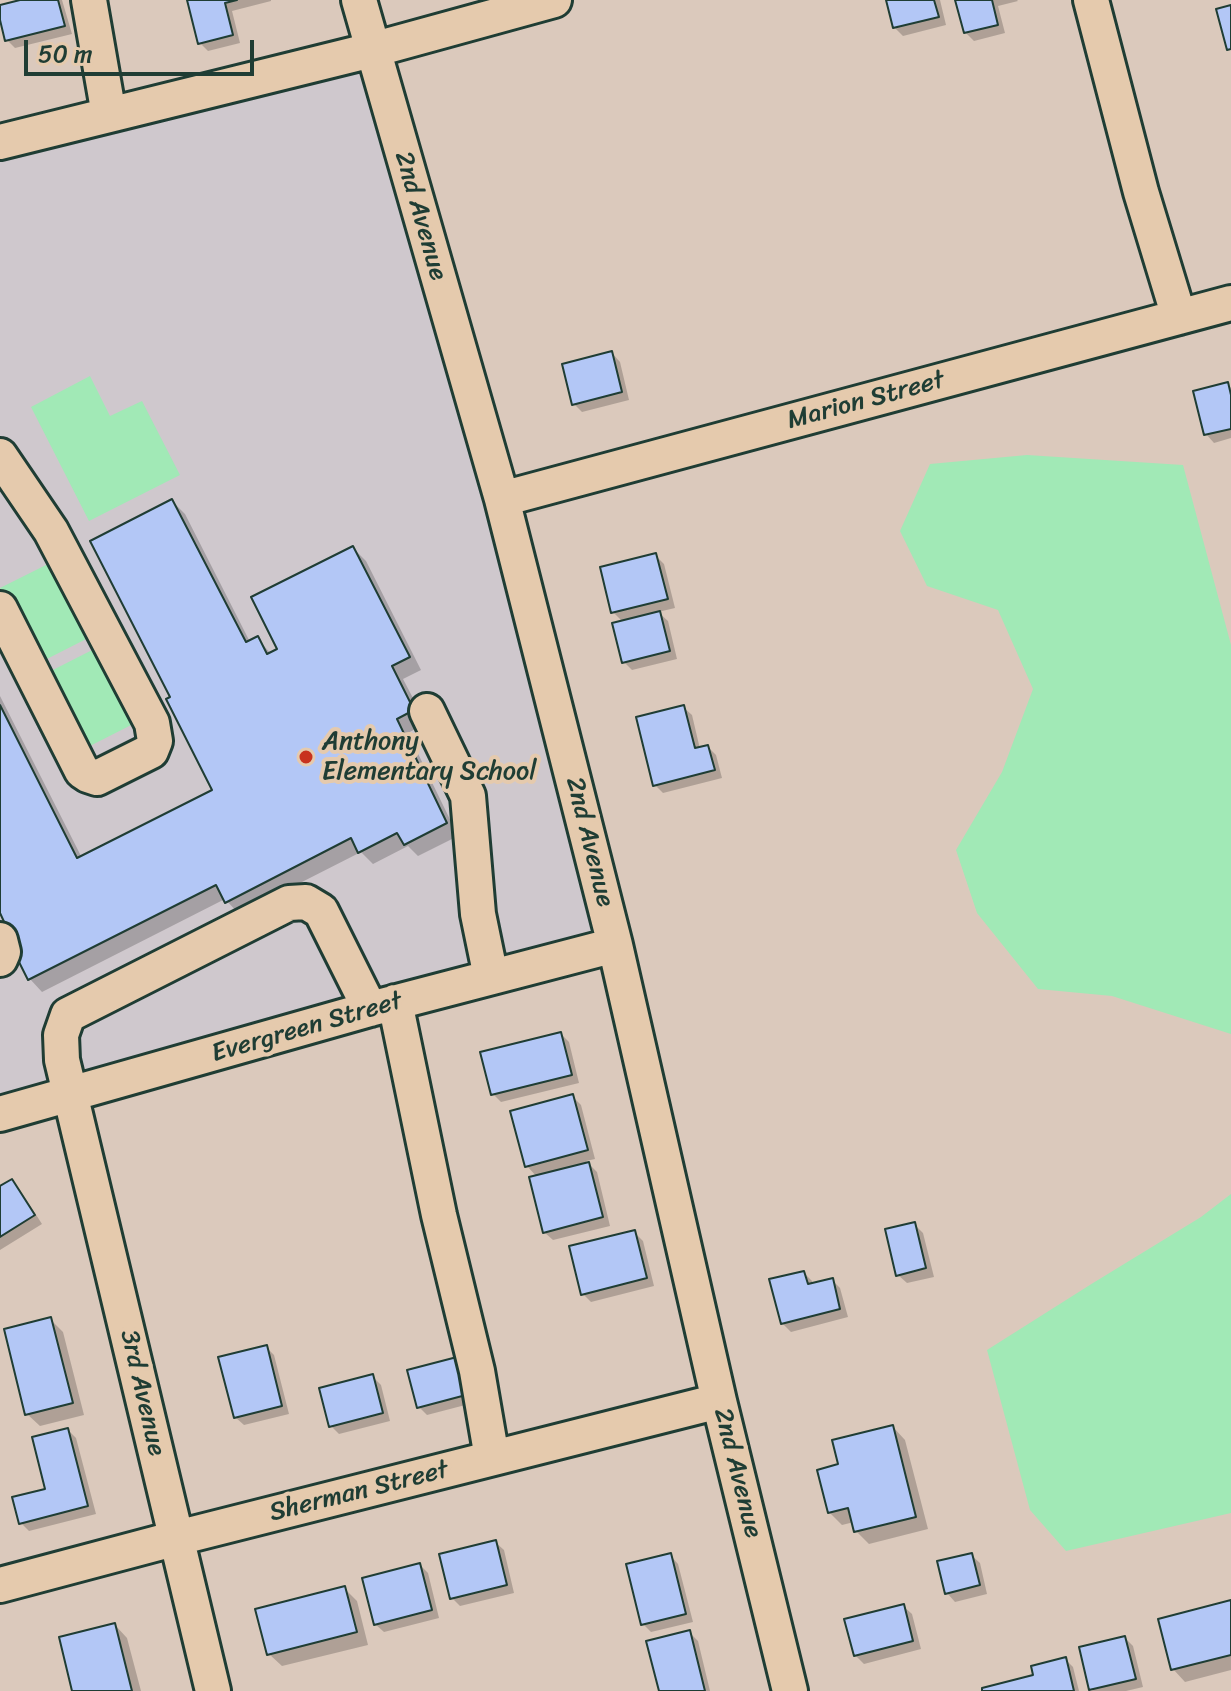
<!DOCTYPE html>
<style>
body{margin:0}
#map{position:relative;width:1231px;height:1691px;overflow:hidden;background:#dbc9bc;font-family:Sriracha,sans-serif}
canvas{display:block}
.scale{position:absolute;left:24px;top:40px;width:230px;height:36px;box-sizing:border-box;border:4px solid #1f3d34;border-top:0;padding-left:10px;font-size:24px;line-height:28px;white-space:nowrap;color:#1f3d34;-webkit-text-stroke:6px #e5caad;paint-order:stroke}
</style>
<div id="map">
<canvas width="1231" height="1691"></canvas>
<div class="scale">50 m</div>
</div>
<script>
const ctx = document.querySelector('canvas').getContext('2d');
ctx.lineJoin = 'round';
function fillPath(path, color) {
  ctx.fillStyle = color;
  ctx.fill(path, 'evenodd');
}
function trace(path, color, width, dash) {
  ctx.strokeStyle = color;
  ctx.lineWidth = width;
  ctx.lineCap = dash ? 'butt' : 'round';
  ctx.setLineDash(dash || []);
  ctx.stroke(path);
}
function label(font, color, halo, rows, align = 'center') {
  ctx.font = font + ' Sriracha,sans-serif';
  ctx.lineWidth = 8;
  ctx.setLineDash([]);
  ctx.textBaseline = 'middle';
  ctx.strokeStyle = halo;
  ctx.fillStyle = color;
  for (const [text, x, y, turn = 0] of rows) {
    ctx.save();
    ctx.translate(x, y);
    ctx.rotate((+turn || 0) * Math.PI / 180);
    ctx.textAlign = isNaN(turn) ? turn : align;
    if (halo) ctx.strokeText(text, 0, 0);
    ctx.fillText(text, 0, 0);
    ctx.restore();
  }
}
fillPath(new Path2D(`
 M372,50L615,945L0,1114V142Z`), '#cfc8cd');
fillPath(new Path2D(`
 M90,376L110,416L142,401L180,475L89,521L31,407Z
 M1027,455L1183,465L1231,645V1034L1112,996L1038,989L977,913L956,850L1002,772L1033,689L998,610L927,586L900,531L930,464Z
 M62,557L100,632L37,664L0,588Z
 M106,643L145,718L82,750L43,675Z
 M1231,1194V1513L1066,1551L1030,1510L987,1350L1093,1283L1201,1217Z`), '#a1e9b6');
fillPath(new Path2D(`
 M29,0H62L72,34L15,48L7,40L0,7Z
 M189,0H271V1L232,11L240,43L208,51L200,43Z
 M888,0H940L946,25L903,36L894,27Z
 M957,0H1017L1018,1L998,6L1005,33L974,41L965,32Z
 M612,353L620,362L629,400L582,412L574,404Z
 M1227,384L1231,388V438L1214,443L1206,434Z
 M172,501L185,514L250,642L257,638L271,654L280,650L353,548L366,561L421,670L403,679L426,723L408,733L458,836L418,856L408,846L373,864L361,852L239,914L225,899L42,992L30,979L0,906V696L82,858L215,791L172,698Z
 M655,555L664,564L675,608L658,612L668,621L677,659L632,670L624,662L623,622L613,612Z
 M683,707L692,715L700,749L708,747L716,755L722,778L663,793L655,785Z
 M561,1034L569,1042L579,1083L501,1102L493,1094Z
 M573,1097L581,1105L595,1159L586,1161L597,1172L610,1226L553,1240L544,1232L537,1177L527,1166Z
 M12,1181L20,1190L42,1224L0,1250V1188Z
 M914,1224L923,1233L934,1277L907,1283L898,1275Z
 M634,1232L643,1241L654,1286L591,1302L583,1294Z
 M804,1273L812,1281L813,1285L832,1280L840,1288L848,1317L791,1332L782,1323Z
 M50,1319L63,1332L84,1415L40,1426L27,1414Z
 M266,1347L274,1355L289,1414L244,1425L235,1417Z
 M456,1359L473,1403L427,1415L419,1407Z
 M373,1377L381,1385L390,1421L339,1434L331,1426Z
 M893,1427L905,1440L928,1529L869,1544L856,1531L854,1522L842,1525L829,1512L841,1466Z
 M68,1430L76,1438L96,1514L29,1531L21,1523L48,1490Z
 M495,1542L504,1550L514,1593L460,1606L452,1598Z
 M670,1555L678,1564L693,1622L651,1632L643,1624Z
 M971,1555L980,1563L987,1594L955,1602L947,1593Z
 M420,1565L428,1573L439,1618L384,1632L375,1624Z
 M344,1588L357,1601L368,1645L282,1666L269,1654Z
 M1231,1602V1670L1185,1682L1173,1669Z
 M903,1606L912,1614L921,1649L864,1664L855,1655Z
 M115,1625L127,1638L141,1691H74Z
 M689,1632L698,1641L710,1691H661Z
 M1125,1638L1133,1646L1143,1687L1126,1691H1093L1091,1689Z
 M1065,1659L1073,1667L1079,1691H985L1035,1676Z`), '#0003');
const building = new Path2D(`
 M20,0H58L65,26L5,41L0,20V5Z
 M187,0H237L225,3L233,35L198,44Z
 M886,0H934L939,17L893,28Z
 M955,0H992L998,25L964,33Z
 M1231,5V49L1227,50L1216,9Z
 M612,351L622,392L572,405L562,364Z
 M1228,382L1231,395V429L1204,435L1193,391Z
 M172,499L246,642L258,636L267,654L277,649L251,597L353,546L410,657L392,666L414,710L397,719L447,823L404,845L397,833L358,853L351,838L225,903L216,885L28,980L15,954L18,952L0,913V705L77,858L212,790L166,699L170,697L90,541Z
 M656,553L668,599L611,613L600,567Z
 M660,611L670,651L622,663L612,623Z
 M684,705L695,748L708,745L715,770L653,786L636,717Z
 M561,1032L572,1075L491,1095L480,1052Z
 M573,1094L588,1150L525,1167L510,1111Z
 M589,1162L603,1217L543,1233L529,1177Z
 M12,1179L35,1215L0,1237V1186Z
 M915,1222L926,1268L896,1276L885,1229Z
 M635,1230L647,1278L581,1295L569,1246Z
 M804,1271L808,1284L833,1278L840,1309L781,1324L769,1279Z
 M51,1317L73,1403L25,1415L4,1329Z
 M267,1345L282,1406L234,1418L218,1357Z
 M457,1357L466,1395L417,1408L407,1370Z
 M373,1374L383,1413L329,1427L319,1388Z
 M893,1425L916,1517L854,1532L848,1508L828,1513L817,1470L838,1464L832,1440Z
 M68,1428L88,1506L19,1524L12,1497L45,1489L32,1437Z
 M496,1540L507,1585L450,1599L439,1554Z
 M671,1553L686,1614L641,1625L626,1564Z
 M972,1553L980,1585L945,1594L937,1561Z
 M420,1563L432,1610L374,1625L362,1578Z
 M345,1586L357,1632L267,1655L255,1609Z
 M1231,1600V1655L1171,1670L1158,1619Z
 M904,1604L913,1641L854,1656L844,1619Z
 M115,1623L132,1691H72L59,1637Z
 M690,1630L705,1691H659L646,1641Z
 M1125,1636L1136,1679L1089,1690L1079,1647Z
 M1066,1657L1074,1691H982V1688L1033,1675L1031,1666Z`);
fillPath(building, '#b3c7f6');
trace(building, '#1f3d34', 2);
const minor = new Path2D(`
 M89,0L109,115
 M359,0L502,499L615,945L719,1401L790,1691
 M1091,0L1141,192L1179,317
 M0,142L372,50L554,0
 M0,456L51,531L152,723L155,741L151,751L97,778L88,775L82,771L0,609
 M502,499L1231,303
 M427,711L468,796L478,914L491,977
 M0,940L3,952L0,959
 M395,1002L439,1215L477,1371L492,1458
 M0,1114L370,1009L615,945
 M0,1585L177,1538L719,1401
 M213,1691L62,1060L61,1035L68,1015L289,903L306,902L321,911L370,1009`);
trace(minor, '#1f3d34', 40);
trace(minor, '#e5caad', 34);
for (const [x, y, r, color] of [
 [306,757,8,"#c8321e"]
]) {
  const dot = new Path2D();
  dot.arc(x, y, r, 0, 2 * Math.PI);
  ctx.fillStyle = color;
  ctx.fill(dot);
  trace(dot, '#e5caad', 3);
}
label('26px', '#1f3d34', '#e5caad', [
 ["2nd Avenue",420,216,74],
 ["Marion Street",866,401,-15],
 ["2nd Avenue",589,842,76],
 ["Evergreen Street",307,1028,-16],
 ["3rd Avenue",142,1393,77],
 ["2nd Avenue",737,1473,76],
 ["Sherman Street",359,1492,-14]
]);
label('26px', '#1f3d34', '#e5caad', [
 ["Anthony",322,742],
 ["Elementary School",322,772]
], 'left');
</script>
